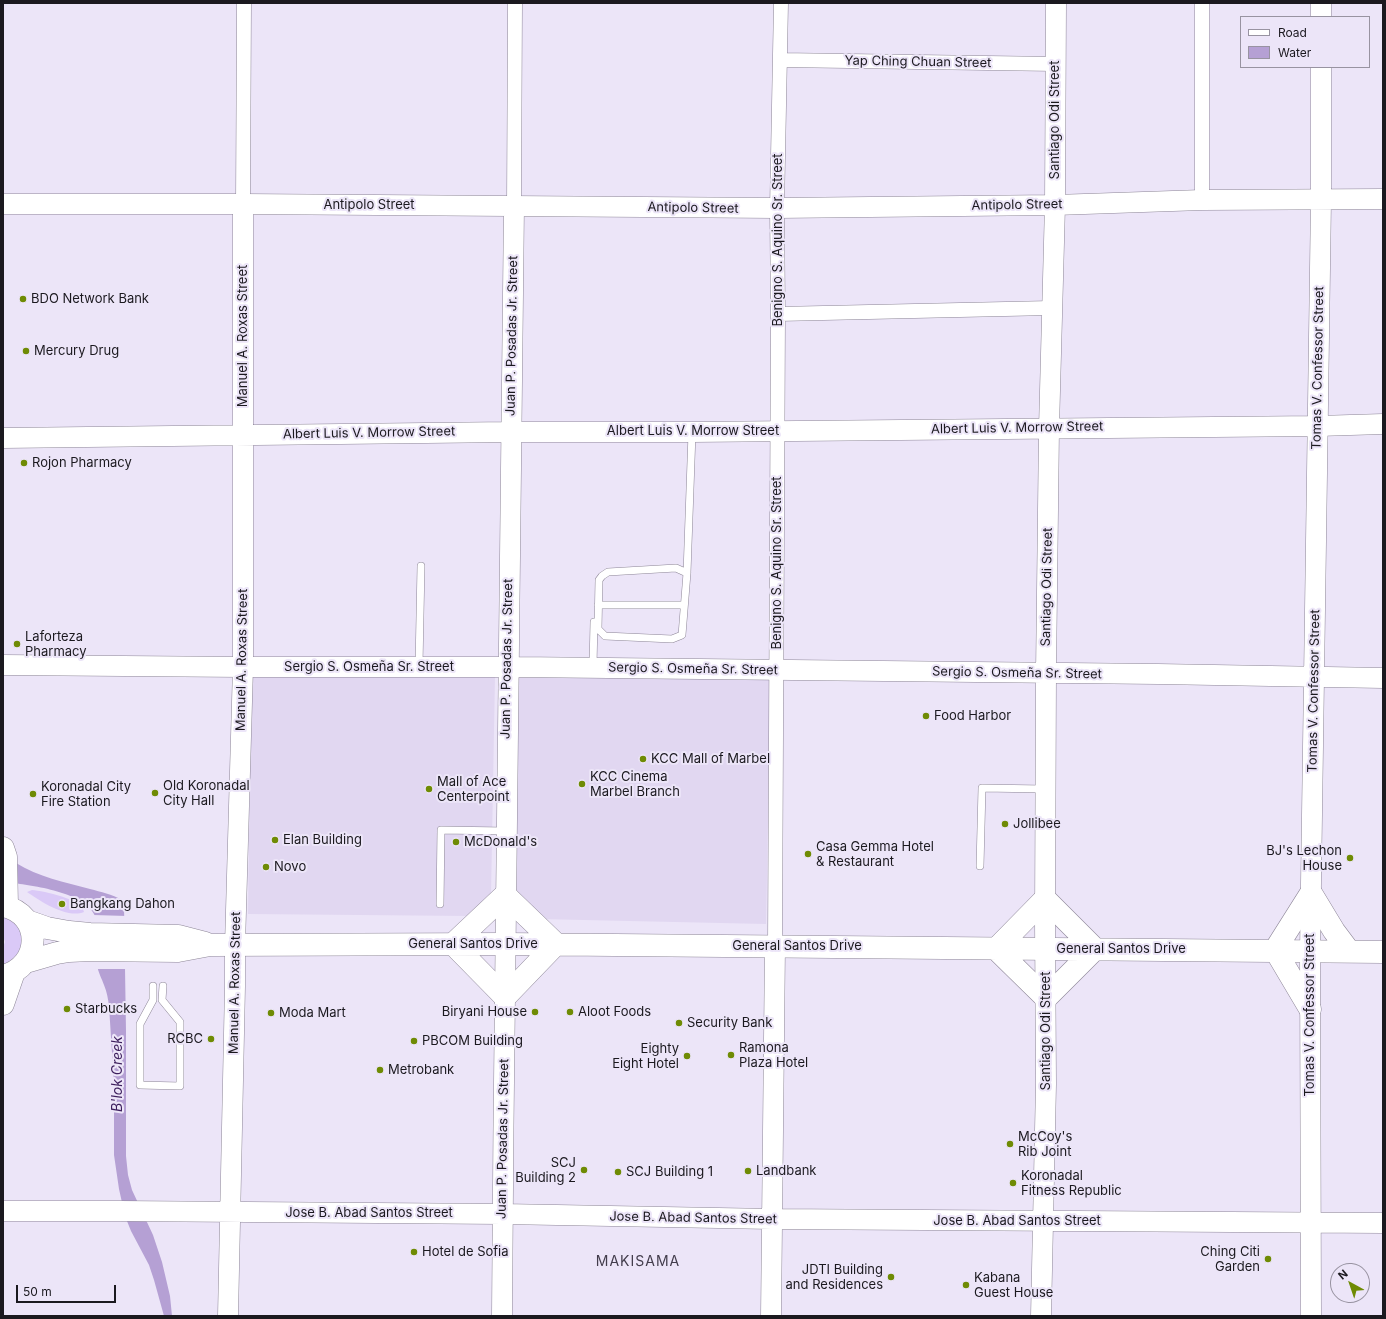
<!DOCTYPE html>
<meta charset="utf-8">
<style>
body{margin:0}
#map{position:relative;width:1386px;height:1319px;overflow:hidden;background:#ece5f8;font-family:Inter,sans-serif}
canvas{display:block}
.frame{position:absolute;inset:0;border:4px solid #1b191f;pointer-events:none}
.legend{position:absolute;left:1240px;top:16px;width:130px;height:52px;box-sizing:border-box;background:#ece5f8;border:1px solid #9893a1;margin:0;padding:5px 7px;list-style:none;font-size:12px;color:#1b191f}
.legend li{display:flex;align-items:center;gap:8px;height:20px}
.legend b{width:20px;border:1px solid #9893a1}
.north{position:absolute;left:1330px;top:1263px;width:40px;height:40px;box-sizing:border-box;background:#ece5f8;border:1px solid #9893a1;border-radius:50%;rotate:320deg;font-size:11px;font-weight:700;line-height:16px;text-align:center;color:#1b191f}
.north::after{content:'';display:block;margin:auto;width:14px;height:18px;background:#6f8b04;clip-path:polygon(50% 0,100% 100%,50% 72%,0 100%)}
.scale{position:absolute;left:16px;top:1285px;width:100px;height:18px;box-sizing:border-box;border:2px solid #1b191f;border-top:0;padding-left:5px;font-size:12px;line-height:14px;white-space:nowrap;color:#1b191f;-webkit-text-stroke:3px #ece5f8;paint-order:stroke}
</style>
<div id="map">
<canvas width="1386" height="1319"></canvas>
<div class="frame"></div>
<ul class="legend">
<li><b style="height:5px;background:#fff"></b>Road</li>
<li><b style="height:11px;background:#b5a0d4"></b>Water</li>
</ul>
<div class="north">N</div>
<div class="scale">50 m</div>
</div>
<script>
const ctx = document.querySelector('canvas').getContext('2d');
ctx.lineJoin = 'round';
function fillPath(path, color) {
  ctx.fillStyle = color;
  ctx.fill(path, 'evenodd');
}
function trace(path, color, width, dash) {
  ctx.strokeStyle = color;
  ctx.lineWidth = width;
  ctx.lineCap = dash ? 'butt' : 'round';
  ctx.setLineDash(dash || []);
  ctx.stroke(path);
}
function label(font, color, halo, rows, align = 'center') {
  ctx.font = font + ' Inter,sans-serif';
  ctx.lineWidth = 4;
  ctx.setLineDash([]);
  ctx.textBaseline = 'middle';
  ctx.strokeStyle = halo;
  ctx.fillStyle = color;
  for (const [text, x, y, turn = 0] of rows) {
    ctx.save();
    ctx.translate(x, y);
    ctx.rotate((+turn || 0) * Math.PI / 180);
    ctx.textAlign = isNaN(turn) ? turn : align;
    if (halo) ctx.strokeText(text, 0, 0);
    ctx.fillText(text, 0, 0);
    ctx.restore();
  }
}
fillPath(new Path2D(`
 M251,674L495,676L491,895L470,916L248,914Z
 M513,677H771L766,924L538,919L510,894Z`), '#e1d7f1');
fillPath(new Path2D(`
 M32,890C44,891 82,899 84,912C67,919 40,901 27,892Z
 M3,916C22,926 22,930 22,950L3,967V947L5,942L3,936Z`), '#dac9f7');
fillPath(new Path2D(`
 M16,863C38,877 65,882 90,889C101,892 112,894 122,900L124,904L126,1032V1156L128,1175L132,1190L153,1235L162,1262L170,1296L172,1316H164L154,1280L149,1265L131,1231L125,1216L119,1189L114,1155V1084L109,1006C108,999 107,992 104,985C102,979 98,972 97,965C94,950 99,934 96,919C90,893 35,886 13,883Z`), '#b5a0d4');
fillPath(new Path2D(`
 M93,915L127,916V969H96L95,964L94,921Z`), '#ece5f8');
const lane = new Path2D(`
 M687,573L676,568L608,572L602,576L599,580L598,629L605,636L672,639L682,635L687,573L692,433
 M598,605H684
 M419,665L421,566
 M593,666L594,622
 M980,866L982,788L1044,789
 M440,904L441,830L505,831
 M153,986V1000L140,1024V1085L180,1086V1022L162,1000L163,986`);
const street = new Path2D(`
 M1202,3V200
 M780,60L1056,64
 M243,204L244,3
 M514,206L515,3
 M778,314L1051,308
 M775,946L778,314L777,208L781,3`);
const secondary = new Path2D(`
 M1321,3V17
 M3,204H243L777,208L1055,205L1202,200L1383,199
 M3,438L510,432H692L1318,426L1383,424
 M3,665L243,667H517L1158,674L1383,678
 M3,1211H120L503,1214L772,1219L1383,1223
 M228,1316L235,986V945L243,667V204
 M502,1316C505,946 507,576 514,206
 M771,1316L775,946
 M1041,1316L1046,1084L1045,920L1046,673L1049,428L1055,205L1056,3
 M1311,1316L1310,951L1321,200V67`);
const primary = new Path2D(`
 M3,848L6,857L7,906`);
const highway = new Path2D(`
 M3,906C43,914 42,966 3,976
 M27,921L47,928L69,932L90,934L178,936L205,943
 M453,944L505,997L556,944
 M453,944L505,895L556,944
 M996,949L1046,998L1095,949
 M996,949L1045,899L1095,949
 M26,962L57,953L69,951L90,950L178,951L210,945L505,944L1383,952
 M3,1004L14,972
 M1310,1009L1275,950L1311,893L1334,931L1349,951`);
trace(lane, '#8d8697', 8);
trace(street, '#8d8697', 15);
trace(secondary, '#8d8697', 21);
trace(primary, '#8d8697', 23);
trace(highway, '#8d8697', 23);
trace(lane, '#fff', 7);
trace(street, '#fff', 14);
trace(secondary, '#fff', 20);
trace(primary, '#fff', 22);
trace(highway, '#fff', 22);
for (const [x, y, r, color] of [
 [23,299,4,"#6f8b04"],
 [26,351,4,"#6f8b04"],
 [24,463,4,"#6f8b04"],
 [17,644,4,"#6f8b04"],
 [926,716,4,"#6f8b04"],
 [643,759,4,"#6f8b04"],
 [582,784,4,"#6f8b04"],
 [429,789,4,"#6f8b04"],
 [155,793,4,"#6f8b04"],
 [33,794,4,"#6f8b04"],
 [1005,824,4,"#6f8b04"],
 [275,840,4,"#6f8b04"],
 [456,842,4,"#6f8b04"],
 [808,854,4,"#6f8b04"],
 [1350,858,4,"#6f8b04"],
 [266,867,4,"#6f8b04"],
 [62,904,4,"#6f8b04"],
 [67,1009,4,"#6f8b04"],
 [535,1012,4,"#6f8b04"],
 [570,1012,4,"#6f8b04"],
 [271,1013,4,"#6f8b04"],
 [679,1023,4,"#6f8b04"],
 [211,1039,4,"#6f8b04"],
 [414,1041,4,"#6f8b04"],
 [731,1055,4,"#6f8b04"],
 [687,1056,4,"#6f8b04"],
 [380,1070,4,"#6f8b04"],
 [1010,1144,4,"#6f8b04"],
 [584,1170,4,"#6f8b04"],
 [748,1171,4,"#6f8b04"],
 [618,1172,4,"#6f8b04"],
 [1013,1183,4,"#6f8b04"],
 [414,1252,4,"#6f8b04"],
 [1268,1259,4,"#6f8b04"],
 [891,1277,4,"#6f8b04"],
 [966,1285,4,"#6f8b04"]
]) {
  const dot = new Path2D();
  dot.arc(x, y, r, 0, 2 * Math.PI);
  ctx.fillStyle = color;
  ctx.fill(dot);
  trace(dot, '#ece5f8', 1.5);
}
label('13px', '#1b191f', '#ece5f8', [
 ["Yap Ching Chuan Street",918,62,1],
 ["Santiago Odi Street",1055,120,-90],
 ["Antipolo Street",369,205],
 ["Antipolo Street",1017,205,-1],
 ["Antipolo Street",693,208,1],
 ["Benigno S. Aquino Sr. Street",778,240,-90],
 ["Manuel A. Roxas Street",243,336,-90],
 ["Juan P. Posadas Jr. Street",512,336,-89],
 ["Tomas V. Confessor Street",1318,368,-89],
 ["Albert Luis V. Morrow Street",1017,428,-1],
 ["Albert Luis V. Morrow Street",693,431],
 ["Albert Luis V. Morrow Street",369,433,-1],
 ["Benigno S. Aquino Sr. Street",777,563,-90],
 ["Santiago Odi Street",1047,587,-89],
 ["Juan P. Posadas Jr. Street",507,659,-89],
 ["Manuel A. Roxas Street",242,660,-89],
 ["Sergio S. Osmeña Sr. Street",369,667],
 ["Sergio S. Osmeña Sr. Street",693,669,1],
 ["Sergio S. Osmeña Sr. Street",1017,673,1],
 ["Tomas V. Confessor Street",1314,691,-89],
 ["General Santos Drive",473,944],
 ["General Santos Drive",797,946],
 ["General Santos Drive",1121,949],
 ["Manuel A. Roxas Street",235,983,-89],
 ["Tomas V. Confessor Street",1310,1015,-90],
 ["Santiago Odi Street",1046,1031,-90],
 ["Juan P. Posadas Jr. Street",503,1139,-89],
 ["Jose B. Abad Santos Street",369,1213],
 ["Jose B. Abad Santos Street",693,1218,1],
 ["Jose B. Abad Santos Street",1017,1221]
]);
label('13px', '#1b191f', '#ece5f8', [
 ["BDO Network Bank",31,299],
 ["Mercury Drug",34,351],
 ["Rojon Pharmacy",32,463],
 ["Laforteza",25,637],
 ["Pharmacy",25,652],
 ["Food Harbor",934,716],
 ["KCC Mall of Marbel",651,759],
 ["KCC Cinema",590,777],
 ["Marbel Branch",590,792],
 ["Mall of Ace",437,782],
 ["Centerpoint",437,797],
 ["Old Koronadal",163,786],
 ["City Hall",163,801],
 ["Koronadal City",41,787],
 ["Fire Station",41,802],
 ["Jollibee",1013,824],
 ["Elan Building",283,840],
 ["McDonald's",464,842],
 ["Casa Gemma Hotel",816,847],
 ["& Restaurant",816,862],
 ["BJ's Lechon",1342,851,"right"],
 ["House",1342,866,"right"],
 ["Novo",274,867],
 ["Bangkang Dahon",70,904],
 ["Starbucks",75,1009],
 ["Biryani House",527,1012,"right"],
 ["Aloot Foods",578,1012],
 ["Moda Mart",279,1013],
 ["Security Bank",687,1023],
 ["RCBC",203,1039,"right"],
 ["PBCOM Building",422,1041],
 ["Ramona",739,1048],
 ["Plaza Hotel",739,1063],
 ["Eighty",679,1049,"right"],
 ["Eight Hotel",679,1064,"right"],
 ["Metrobank",388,1070],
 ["McCoy's",1018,1137],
 ["Rib Joint",1018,1152],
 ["SCJ",576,1163,"right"],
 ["Building 2",576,1178,"right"],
 ["Landbank",756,1171],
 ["SCJ Building 1",626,1172],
 ["Koronadal",1021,1176],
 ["Fitness Republic",1021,1191],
 ["Hotel de Sofia",422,1252],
 ["Ching Citi",1260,1252,"right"],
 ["Garden",1260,1267,"right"],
 ["JDTI Building",883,1270,"right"],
 ["and Residences",883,1285,"right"],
 ["Kabana",974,1278],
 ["Guest House",974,1293]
], 'left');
label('italic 14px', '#3d1f5d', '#ece5f8', [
 ["B'lok Creek",118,1074,-90]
]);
ctx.letterSpacing = '1px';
label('14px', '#433d4c', '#ece5f8', [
 ["MAKISAMA",638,1262]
]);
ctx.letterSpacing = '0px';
</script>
